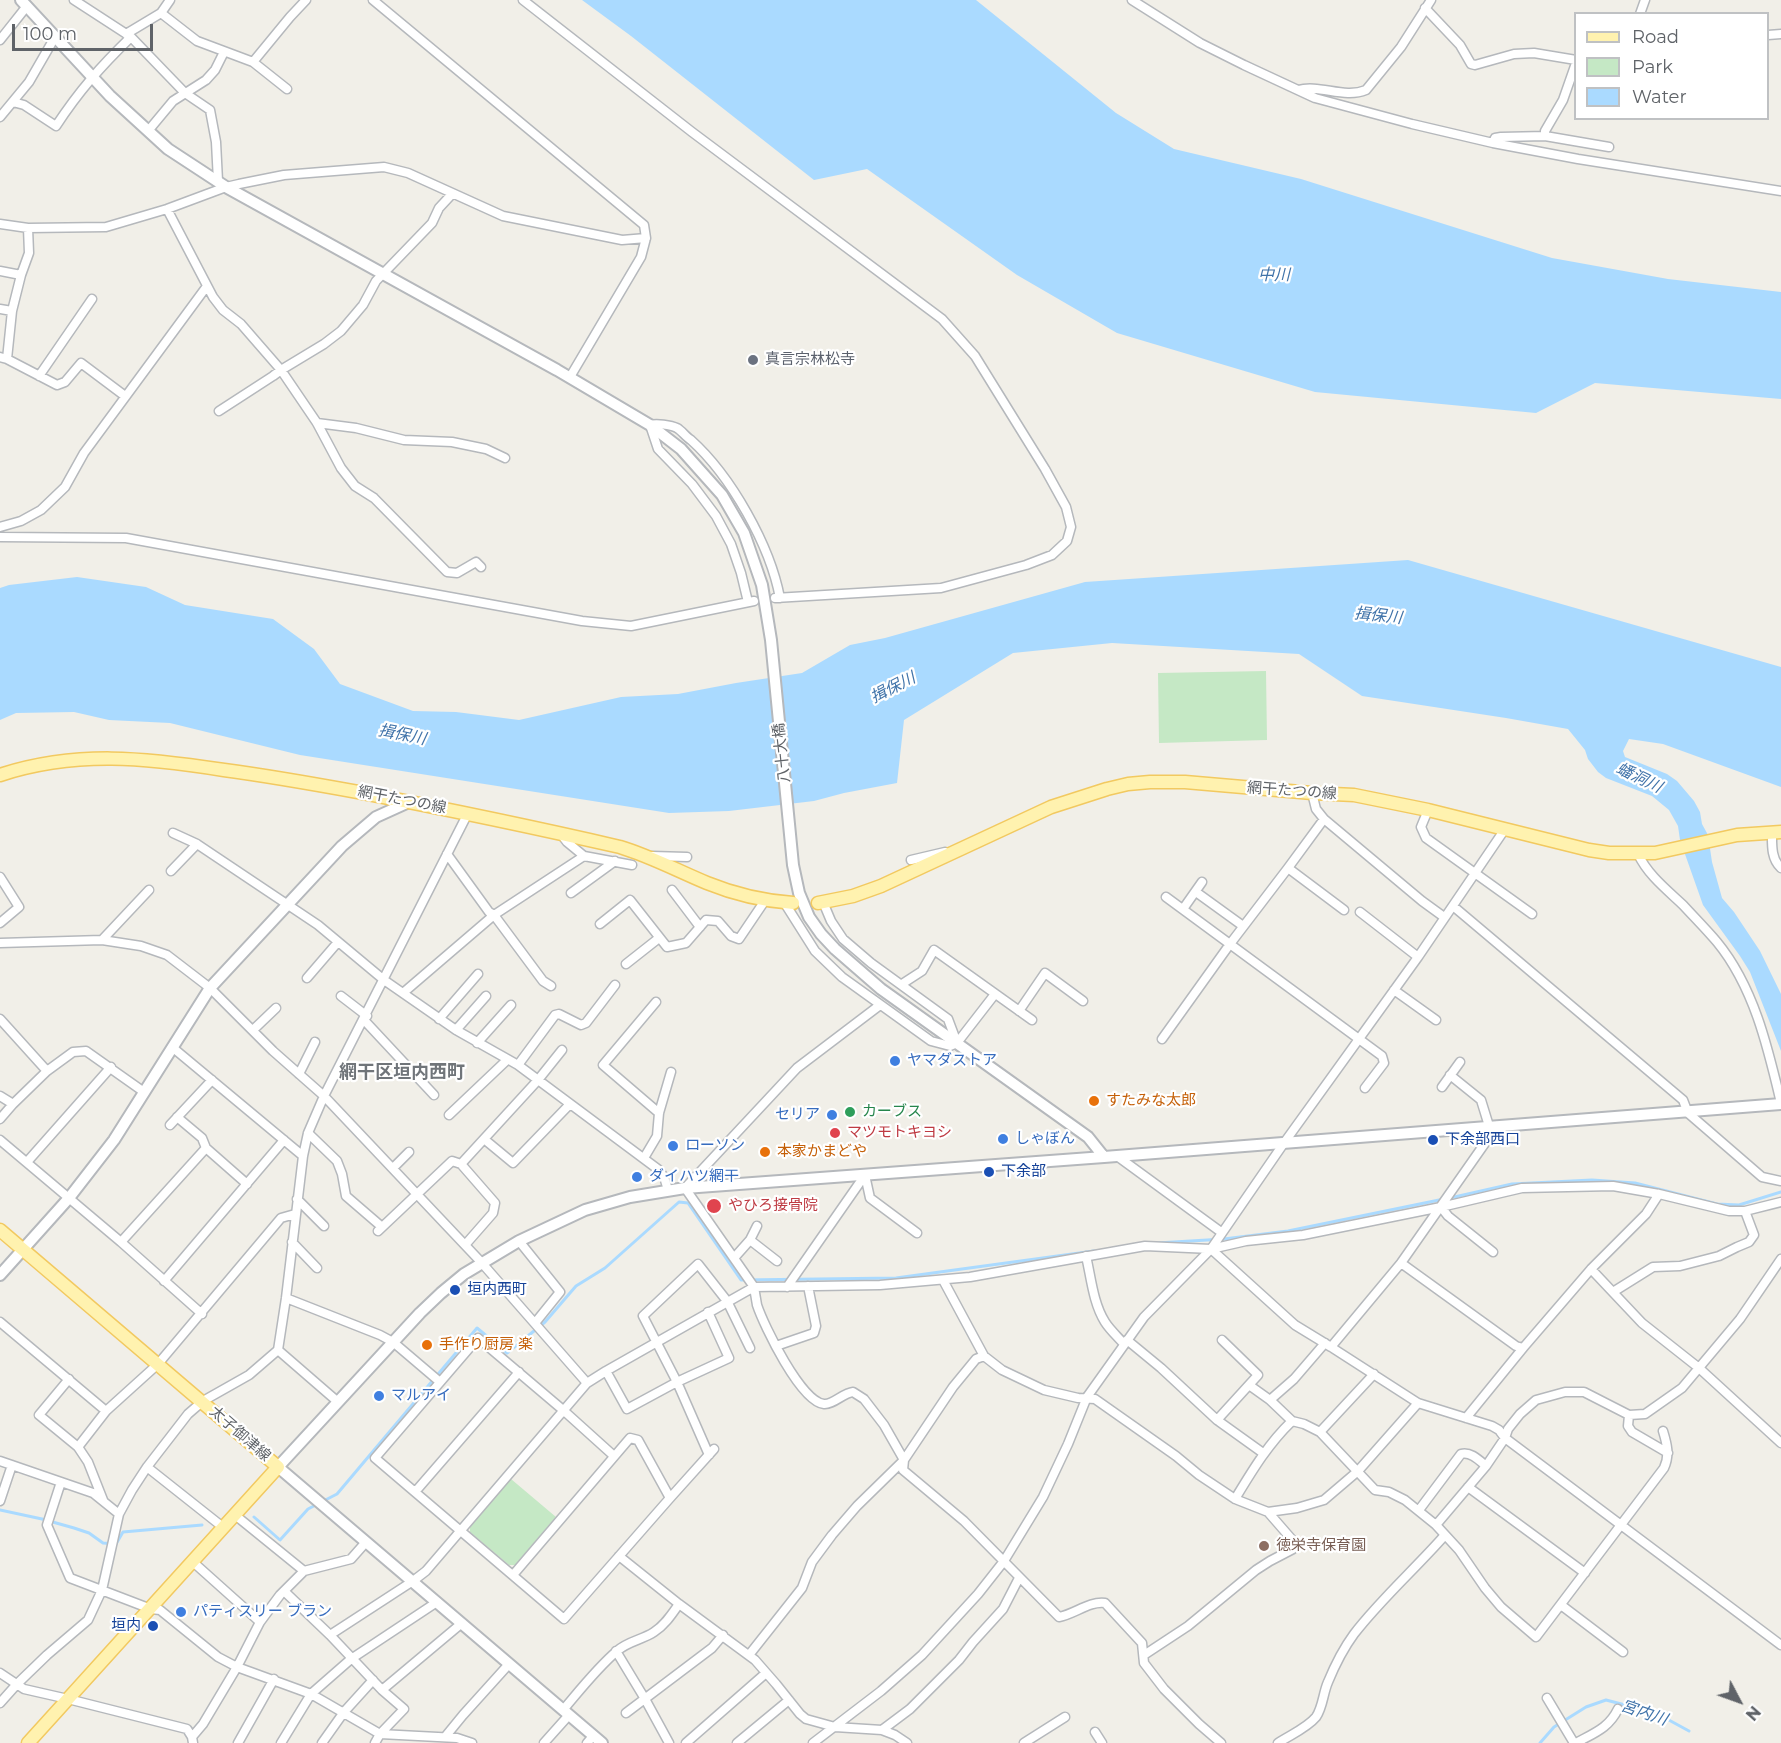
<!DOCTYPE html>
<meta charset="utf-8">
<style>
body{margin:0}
#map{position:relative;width:1781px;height:1743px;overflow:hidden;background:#f1efe8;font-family:Montserrat,sans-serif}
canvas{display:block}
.legend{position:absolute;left:1574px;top:12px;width:195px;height:108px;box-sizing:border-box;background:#fff;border:2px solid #bfc1c3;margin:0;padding:8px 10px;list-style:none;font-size:18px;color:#5f6368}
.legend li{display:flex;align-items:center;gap:12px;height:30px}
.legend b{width:30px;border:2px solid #bfc1c3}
.north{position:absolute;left:1709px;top:1671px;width:60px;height:60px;-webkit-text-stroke:4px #fff;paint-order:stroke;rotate:131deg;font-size:16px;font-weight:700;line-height:24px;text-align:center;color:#5f6368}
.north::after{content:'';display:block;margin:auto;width:21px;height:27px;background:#5f6368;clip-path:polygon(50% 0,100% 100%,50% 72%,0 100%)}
.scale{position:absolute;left:12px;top:24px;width:141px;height:27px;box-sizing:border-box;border:3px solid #5f6368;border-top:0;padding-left:8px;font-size:18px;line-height:21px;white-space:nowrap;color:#5f6368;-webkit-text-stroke:4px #fff;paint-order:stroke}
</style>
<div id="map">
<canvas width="1781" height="1743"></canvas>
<ul class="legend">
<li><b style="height:8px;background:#fff2af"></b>Road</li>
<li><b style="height:16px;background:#c5e8c5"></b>Park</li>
<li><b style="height:16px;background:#aadaff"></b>Water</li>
</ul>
<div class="north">N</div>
<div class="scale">100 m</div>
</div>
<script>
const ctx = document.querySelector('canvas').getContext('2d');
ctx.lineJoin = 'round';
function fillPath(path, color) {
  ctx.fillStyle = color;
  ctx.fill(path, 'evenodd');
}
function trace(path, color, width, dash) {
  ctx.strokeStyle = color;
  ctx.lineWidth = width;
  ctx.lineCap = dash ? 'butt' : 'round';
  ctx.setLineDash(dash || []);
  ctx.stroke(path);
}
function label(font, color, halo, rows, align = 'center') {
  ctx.font = font + ' Montserrat,"Noto Sans JP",sans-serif';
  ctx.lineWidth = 4.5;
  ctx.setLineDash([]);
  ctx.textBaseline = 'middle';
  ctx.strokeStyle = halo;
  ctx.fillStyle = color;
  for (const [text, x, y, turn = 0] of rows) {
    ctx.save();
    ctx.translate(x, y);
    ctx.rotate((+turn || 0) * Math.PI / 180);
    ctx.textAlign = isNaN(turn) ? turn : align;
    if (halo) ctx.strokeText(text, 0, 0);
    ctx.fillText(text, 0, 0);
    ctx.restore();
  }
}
fillPath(new Path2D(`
 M1266,671L1267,740L1159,743L1158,673Z
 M511,1479L556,1517L515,1565H509L470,1532V1526Z`), '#c5e8c5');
fillPath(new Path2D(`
 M582,0H976L1116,113L1174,149L1301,179L1552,258L1668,279L1781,292V399L1595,383L1536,413L1315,392L1117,333L1017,275L867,169L814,180L631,36Z
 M1408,560L1781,667V787L1663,744L1629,739L1623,751L1625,757L1667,774L1677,781L1694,801L1700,812L1702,824L1708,835L1712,862L1722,898L1734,912L1760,951L1781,994V1051L1750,972L1740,956L1703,905L1680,840L1678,826L1669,810L1652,796L1606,778L1598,772L1588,759L1585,750L1568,729L1506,718L1362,696L1299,654L1112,643L1013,653L904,720L897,783L844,793L814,801L729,811L669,813L300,755L170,723L109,720L74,712L16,713L0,720V588L9,585L77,577L146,587L185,605L273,619L314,649L340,684L413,711L456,712L519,720L621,697L678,694L736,683L802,673L850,645L885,638L1085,582Z`), '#aadaff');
trace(new Path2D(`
 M1450,1198L1512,1184L1592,1180L1635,1183L1717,1204L1739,1205L1781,1192
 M1157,1243L1224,1239L1288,1231L1444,1199
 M0,1510L42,1519L74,1528L89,1533L103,1543L116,1544L123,1532L202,1525
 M254,1517L280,1540L308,1509L337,1494L477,1328L507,1353L545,1322L576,1286L605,1268L679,1202L688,1203L741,1280L896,1278L1094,1251
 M1540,1743L1554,1727L1586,1707L1606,1700L1656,1713L1689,1731`), '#aadaff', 3);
const minor = new Path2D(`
 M74,0L131,37L185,93L210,110L216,142L218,181
 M373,0L644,225L646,238L641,257L570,377
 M523,0L692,132L942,319L975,356L1045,469L1066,507L1071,527L1067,541L1052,555L1026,565L941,588L775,598
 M1132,0L1200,43L1244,65L1315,98L1412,124L1493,143L1578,159L1781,191
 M1425,8L1460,45L1471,64L1475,65L1514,54L1534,53L1576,60
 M161,13L197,41L253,62L287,89
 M1640,14L1645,0
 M126,34L161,13L170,0
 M1768,35L1781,34
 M0,40L27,6
 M253,62L290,17L306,0
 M1298,90C1320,84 1344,99 1366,90L1401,47L1431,0
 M13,102L24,105L56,126C79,91 101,66 131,37
 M0,117L29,82L55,37
 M148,131L173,101L206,80L215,70L224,52
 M1545,136V131L1563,100L1576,63
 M1493,143L1495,138L1501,137L1545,136L1609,147
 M167,209L213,297L223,310L241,324L281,370L317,423L341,468L355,486L374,498L447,572L457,573L476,562L481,567
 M0,224L28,228L106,227L167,209L226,187L239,184L284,175L384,167L408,173L503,216L622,240L646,238
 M0,271L21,275
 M0,309L12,311
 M0,357L7,359L57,385L65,382L81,363L125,396
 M7,359L12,311L21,275L29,253L28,228
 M39,376L92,299
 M219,411L273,376L281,370L324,344L341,331L363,305L376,281L432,223L439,208L452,194
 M317,423L356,428L404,440L452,442L486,449L505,458
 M0,527L21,521L41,510L65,487L84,453L207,286
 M0,537L126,538L582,621L631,626L754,601
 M748,602L741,573L731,544L716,516L692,484L658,449L650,425C656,423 671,425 677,428C682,431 686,437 691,440C731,476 770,545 780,598
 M1312,793L1316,809L1324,819L1422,901L1444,917
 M1428,810L1421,827L1426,838L1532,914
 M1772,832C1772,845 1771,859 1781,868
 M173,833L197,844L318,925L384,980L456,1030L518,1065L659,1170L664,1177L668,1190
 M561,834L567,842L584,856L632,865
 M447,854L489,912L494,915L543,981L551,986
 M1638,854C1648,875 1666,889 1683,905C1694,917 1706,929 1717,942C1754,987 1768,1048 1781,1103
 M652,856L687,857
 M911,860L945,852
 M1288,868L1344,910
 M171,871L197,844
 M0,877L19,907L0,923
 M672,890L700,927
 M1196,892L1243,926
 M571,893L615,861
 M1166,897L1382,1056L1384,1063L1365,1088
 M784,902L815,951L842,977L931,1041L950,1046L957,1043L995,994
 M823,902L831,921L843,939L871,963L948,1019L957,1043
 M1453,906L1683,1100L1688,1113L1762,1177L1781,1181
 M1183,909L1202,882
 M1360,912L1418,957
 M600,924L630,900L667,947L686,943L706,920L718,921L731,936L739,939L766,899
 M102,940L149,890
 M0,943L102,940L141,946L167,955L210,988L273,1051L324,1096L481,1262L587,1383
 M626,964L659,938
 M307,978L338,942
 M902,984L922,971L934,950L1032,1020
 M1394,990L1436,1020
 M403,993L494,915L584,856
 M341,996L367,1016
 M656,1002L603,1065L659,1113
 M880,1005L797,1068L685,1188L754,1287C755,1293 756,1299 757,1305C764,1326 801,1402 824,1404C833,1405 843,1393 853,1392L864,1399L884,1425L904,1460L903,1470L964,1521L1059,1617C1075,1614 1089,1601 1105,1603L1142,1643L1144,1663L1164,1689L1199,1724L1221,1743
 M1019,1011L1045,973L1083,1001
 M0,1019L47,1071
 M439,1019L478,974
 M364,1020L434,1095
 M253,1030L276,1008
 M456,1030L486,996
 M1162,1039L1230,944L1288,868L1324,819
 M477,1043L511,1005
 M172,1047L303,1156
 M518,1065L555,1015L559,1014L581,1025L586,1023L615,985
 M299,1074L315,1042
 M1450,1075L1481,1100L1489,1126
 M1442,1087L1460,1062
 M0,1096L13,1104
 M449,1115L507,1060
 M177,1117L202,1138L206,1148L247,1184
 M0,1119L13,1104L47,1071L73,1052L86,1051L144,1092
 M170,1125L212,1080
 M308,1133L337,1161L342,1174L346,1196L382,1227
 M484,1139L513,1163L570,1104
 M0,1140L121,1242L202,1314
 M1117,1156L1221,1232
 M644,1158L657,1136L659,1113L671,1072
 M27,1162L111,1067
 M461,1164L495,1203L493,1213L465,1245
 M393,1168L409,1152
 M865,1175L870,1198L917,1233
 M297,1199L324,1226
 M1441,1207L1448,1216L1493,1252
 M378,1231L452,1161L461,1164L538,1080L562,1050
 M750,1240L777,1261
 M519,1241L560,1292L535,1323
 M121,1242L206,1148
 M292,1242L317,1268
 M1211,1249L1295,1325L1331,1347L1418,1403L1492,1426L1499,1430L1505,1438L1781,1645
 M1086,1256C1091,1277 1093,1303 1105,1322C1110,1330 1118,1337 1124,1344
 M734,1258L750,1240L757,1226
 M1401,1263L1516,1346L1523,1348
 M1591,1269L1642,1323L1699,1368L1781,1443
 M943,1280L984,1356L1002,1370L1044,1390L1078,1398L1095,1399L1176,1456L1199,1475L1235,1499L1268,1512L1297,1508L1324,1500L1358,1471L1418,1403
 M164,1281L284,1140
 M787,1287L865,1175
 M1613,1292L1653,1267L1680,1266L1719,1256L1737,1247L1749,1242L1754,1235L1745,1211
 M286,1298L380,1335L393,1342L440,1382
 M0,1322L106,1411L158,1364L281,1218L295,1214
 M1127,1340L1161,1368L1217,1420L1263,1453
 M776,1346L814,1333L816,1326L808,1286
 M1331,1347L1401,1263L1497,1126
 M278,1350L338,1402
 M606,1371L627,1409L677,1382L729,1358L708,1312
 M69,1379L39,1415L78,1447L106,1411
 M1249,1385L1270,1400L1292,1421
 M1270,1400L1294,1379L1325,1343
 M1629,1415L1628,1426L1632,1432L1668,1453
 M1466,1418L1523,1348L1591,1269L1646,1214L1659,1194
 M1217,1420L1258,1375L1222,1340
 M1320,1432L1374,1374
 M78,1447L88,1462L103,1500
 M709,1455L677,1382L643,1316L698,1264L727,1301L750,1348
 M614,1456L563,1410L478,1338L375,1458L564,1619L670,1498L714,1449
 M0,1461L93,1493L119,1514
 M147,1467L224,1528
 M61,1482L47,1525L70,1578L151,1609L160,1610L218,1657L237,1667L311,1694L380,1734L457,1738L472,1743
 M1468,1487L1585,1573
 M415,1492L519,1372
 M1235,1499C1252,1471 1268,1444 1292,1421L1304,1424L1320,1432L1375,1490L1389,1492L1405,1500L1436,1525L1459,1550L1485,1588L1501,1607L1536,1637L1664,1468C1670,1455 1667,1444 1663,1431
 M0,1501L12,1465
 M1419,1510L1461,1454C1470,1451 1479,1460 1486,1466
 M235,1515L304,1571
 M1436,1525L1486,1466L1505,1438L1508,1429L1520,1414L1536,1400L1565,1392H1584L1629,1415L1645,1414L1682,1388L1740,1319L1781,1259
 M619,1556L679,1604L755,1660L776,1684L800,1714L806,1719L835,1727L882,1730L895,1735L907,1743
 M193,1562L260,1622
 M513,1575L630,1438L638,1440L670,1498
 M284,1591L330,1635L382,1690L404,1709L380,1734L375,1743
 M1561,1605L1623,1652
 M330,1635L413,1581L426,1571L587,1383L606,1371L754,1287L880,1285L970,1277L1145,1246L1211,1249L1246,1241L1303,1235L1441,1207L1522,1188L1613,1186L1659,1194L1729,1211H1745L1781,1202
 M616,1651L645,1699L669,1743
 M749,1655L802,1588L812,1562L832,1535L857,1506L904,1460L953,1387L976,1359L984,1356
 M1144,1655L1188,1626L1256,1570L1270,1561L1293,1549L1295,1543L1268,1512
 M0,1673L24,1689L68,1699L187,1729L192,1737L193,1743
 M382,1690L462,1623
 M1547,1698L1574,1743
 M0,1703L17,1684L47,1655L88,1620L102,1590L119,1514L132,1490L147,1467L188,1414L203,1401L249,1375L278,1350L286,1298L303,1156L308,1133L324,1096L468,813
 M563,1710C580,1690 597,1668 617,1651C628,1641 642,1640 654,1632C665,1625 672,1614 679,1604
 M626,1713L712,1648L723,1635
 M882,1730L910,1709L959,1660L973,1642L1003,1609L1019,1578
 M1095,1732L1102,1743
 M192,1737L203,1724L237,1667L260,1622L280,1595L304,1571L351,1559L366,1542
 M445,1737L463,1715L509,1664
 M238,1743L274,1679
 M281,1743L311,1694L351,1659L437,1602
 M322,1743L344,1712L373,1680
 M544,1743L569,1715
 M587,1743L593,1736
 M686,1743L766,1673
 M737,1743L789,1700
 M813,1743L881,1691L922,1655L978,1594L1004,1561L1043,1497L1068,1444L1087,1397L1144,1317L1211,1249L1284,1143L1418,957L1505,829
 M1024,1743L1065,1717
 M1278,1743C1290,1735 1307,1728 1316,1717C1323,1707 1323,1693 1328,1682C1335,1665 1343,1649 1354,1634C1380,1600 1416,1568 1445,1535
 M1576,1743C1594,1733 1609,1728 1618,1709`);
const tertiary = new Path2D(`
 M21,0L110,96L168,149L226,187L557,370L650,425L681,449L722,495L744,533L762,585L771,640L793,865L799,893L809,917L821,934L835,949L881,989L1088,1137L1104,1157
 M0,1275L69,1198L114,1140L210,988L342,846L376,817L409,802
 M602,1743L278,1467L420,1313L441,1293L464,1274L519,1241L585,1210L630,1197L685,1188L1104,1157L1781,1104`);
const primary = new Path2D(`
 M0,775C77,750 146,758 224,770C269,776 314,784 358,792C446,809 533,827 620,847C650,856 678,871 707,883C734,894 764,901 793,903
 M818,903L853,896L881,886L1051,807L1107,789L1128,784L1150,782H1185L1312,793L1354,795L1428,810L1589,850L1609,853H1655L1737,835L1781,832
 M0,1230L278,1467L28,1743`);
trace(minor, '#b5b8bc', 11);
trace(tertiary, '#b5b8bc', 14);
trace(primary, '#f2c960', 15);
trace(minor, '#fff', 8);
trace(tertiary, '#fff', 10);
trace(primary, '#fff2af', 12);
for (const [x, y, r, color] of [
 [753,360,6,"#6b7280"],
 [895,1061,6,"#3f7fe0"],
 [1094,1101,6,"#e8710a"],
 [850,1112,6,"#2e9e5b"],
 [832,1115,6,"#3f7fe0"],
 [835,1133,6,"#e0444e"],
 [1003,1139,6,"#3f7fe0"],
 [1433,1140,6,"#1a4fb4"],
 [673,1146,6,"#3f7fe0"],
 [765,1152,6,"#e8710a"],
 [989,1172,6,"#1a4fb4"],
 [637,1177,6,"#3f7fe0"],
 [714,1206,8,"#e0444e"],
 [455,1290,6,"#1a4fb4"],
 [427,1345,6,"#e8710a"],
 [379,1396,6,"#3f7fe0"],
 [1264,1546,6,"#8d6e63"],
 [181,1612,6,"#3f7fe0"],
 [153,1626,6,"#1a4fb4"]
]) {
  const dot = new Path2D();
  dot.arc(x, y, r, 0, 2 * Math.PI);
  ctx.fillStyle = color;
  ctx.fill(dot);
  trace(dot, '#fff', 2);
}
label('15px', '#5b616d', '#fff', [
 ["真言宗林松寺",765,360]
], 'left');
label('15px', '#5f6368', '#fff', [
 ["八十大橋",782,753,-96],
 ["網干たつの線",1292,791,4],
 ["網干たつの線",402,800,11],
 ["太子御津線",240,1434,41]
]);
label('15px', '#366cbe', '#fff', [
 ["ヤマダストア",907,1061],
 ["セリア",820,1115,"right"],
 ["しゃぼん",1015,1139],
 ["ローソン",685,1146],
 ["ダイハツ網干",649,1177],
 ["マルアイ",391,1396],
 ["パティスリー ブラン",193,1612]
], 'left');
label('15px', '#c56008', '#fff', [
 ["すたみな太郎",1106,1101],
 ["本家かまどや",777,1152],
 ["手作り厨房 楽",439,1345]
], 'left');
label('15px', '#27864d', '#fff', [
 ["カーブス",862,1112]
], 'left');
label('15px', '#be3a42', '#fff', [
 ["マツモトキヨシ",847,1133],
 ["やひろ接骨院",728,1206]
], 'left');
label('15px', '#164399', '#fff', [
 ["下余部西口",1445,1140],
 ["下余部",1001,1172],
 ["垣内西町",467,1290],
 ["垣内",141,1626,"right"]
], 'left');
label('15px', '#785e54', '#fff', [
 ["徳栄寺保育園",1276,1546]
], 'left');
label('italic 16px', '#4174aa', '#fff', [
 ["中川",1274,275],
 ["揖保川",1378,616,6],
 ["揖保川",893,688,-27],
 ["揖保川",402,735,11],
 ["蟠洞川",1639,778,26],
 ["宮内川",1644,1713,19]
]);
label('bold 18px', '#70757a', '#fff', [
 ["網干区垣内西町",402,1073]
]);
</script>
